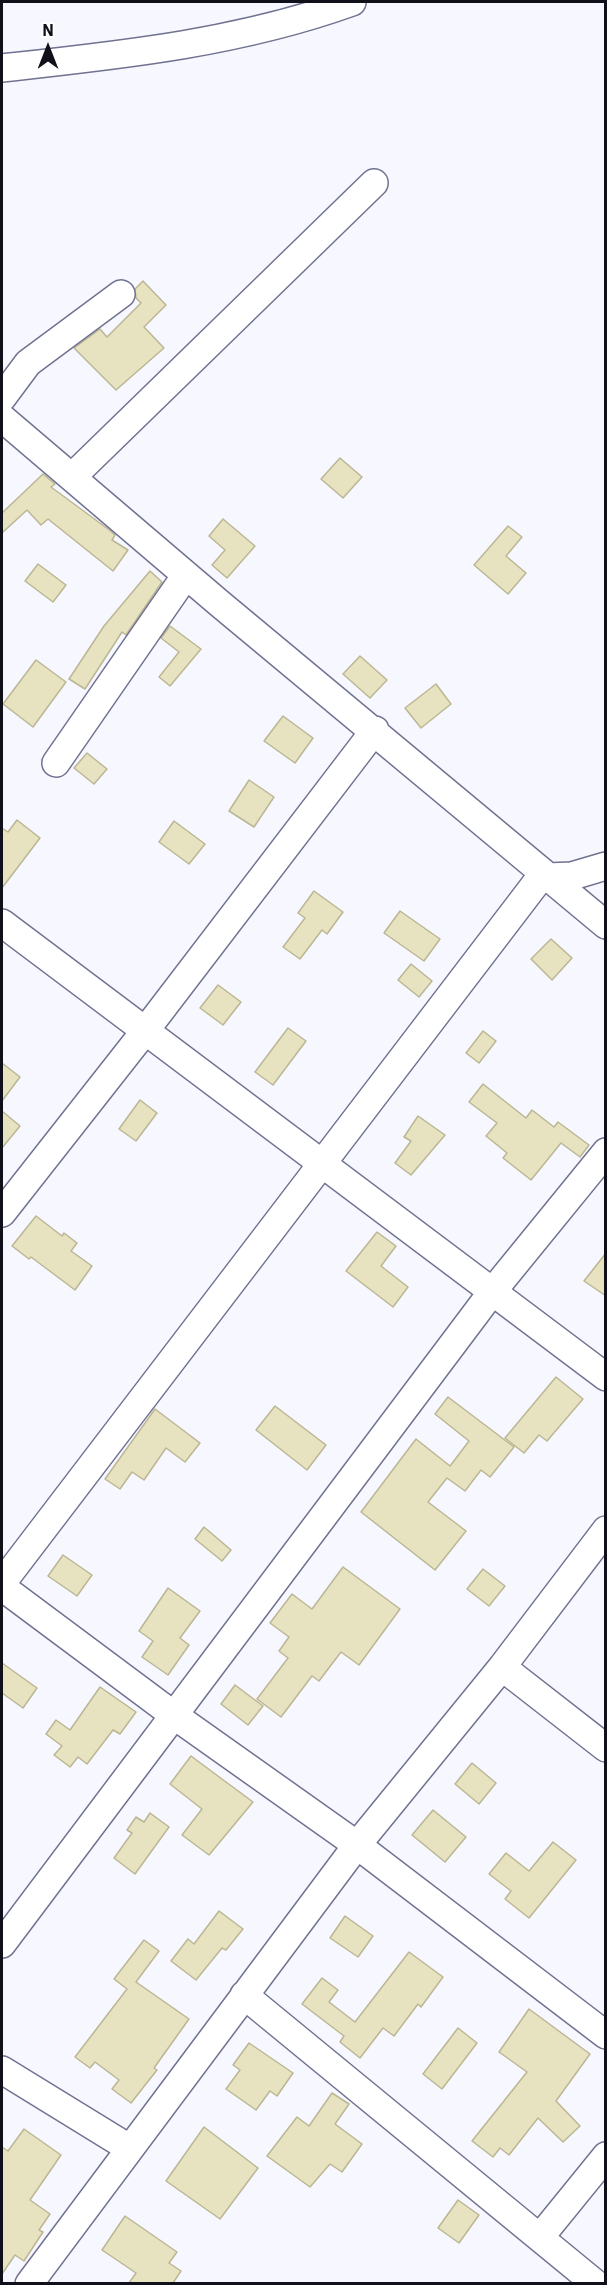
<!DOCTYPE html>
<style>
body{margin:0}
#map{position:relative;width:607px;height:2285px;overflow:hidden;background:#f7f8ff;font-family:"IBM Plex Sans",sans-serif}
canvas{display:block}
.frame{position:absolute;inset:0;border:3px solid #10101b;pointer-events:none}
.north{position:absolute;left:18px;top:18px;width:60px;height:60px;-webkit-text-stroke:4px #fff;paint-order:stroke;rotate:0deg;font-size:16px;font-weight:700;line-height:24px;text-align:center;color:#10101b}
.north::after{content:'';display:block;margin:auto;width:21px;height:27px;background:#10101b;clip-path:polygon(50% 0,100% 100%,50% 72%,0 100%)}
</style>
<div id="map">
<canvas width="607" height="2285"></canvas>
<div class="frame"></div>
<div class="north">N</div>
</div>
<script>
const ctx = document.querySelector('canvas').getContext('2d');
ctx.lineJoin = 'round';
function fillPath(path, color) {
  ctx.fillStyle = color;
  ctx.fill(path, 'evenodd');
}
function trace(path, color, width, dash) {
  ctx.strokeStyle = color;
  ctx.lineWidth = width;
  ctx.lineCap = dash ? 'butt' : 'round';
  ctx.setLineDash(dash || []);
  ctx.stroke(path);
}
const building = new Path2D(`
 M143,281L166,305L144,327L164,348L116,390L74,348L100,329L107,337L141,303L136,298L135,289Z
 M340,458L362,477L343,498L321,479Z
 M43,474L55,484L51,487L108,529L115,535L112,540L128,550L113,571L48,519L41,525L27,510L2,533V513Z
 M223,519L255,546L227,578L212,565L225,550L209,536Z
 M508,526L522,537L506,556L526,573L508,594L474,565Z
 M38,564L66,585L53,602L25,581Z
 M150,571L162,582L126,635L122,632L85,689L69,679L104,626Z
 M170,626L201,649L170,686L159,677L179,652L161,638Z
 M360,656L387,680L370,698L343,674Z
 M36,660L66,682L33,727L3,704Z
 M436,684L451,704L421,728L405,708Z
 M283,716L313,738L295,763L264,741Z
 M87,753L107,769L94,784L74,768Z
 M249,780L274,797L254,827L229,811Z
 M17,820L40,838L2,888V828L8,832Z
 M174,821L205,844L189,864L159,842Z
 M314,891L343,912L327,934L322,930L300,959L283,947L305,918L298,913Z
 M400,911L440,939L424,961L384,933Z
 M551,939L572,958L552,980L531,959Z
 M411,964L432,981L419,997L398,980Z
 M218,985L241,1002L223,1025L200,1008Z
 M288,1028L306,1041L273,1085L255,1072Z
 M483,1031L496,1041L479,1063L466,1053Z
 M2,1063L20,1077L2,1101Z
 M483,1084L526,1118L532,1110L554,1127L558,1122L589,1145L580,1157L561,1143L531,1180L503,1158L507,1153L486,1136L497,1123L469,1102Z
 M140,1100L157,1113L136,1141L119,1129Z
 M2,1111L20,1126L2,1148Z
 M418,1116L445,1135L411,1175L395,1163L411,1141L404,1137Z
 M36,1216L62,1236L64,1233L77,1243L71,1251L92,1266L75,1290L31,1257L29,1259L12,1246Z
 M377,1232L396,1246L381,1266L408,1287L393,1307L346,1271Z
 M606,1253V1296L584,1281Z
 M556,1377L583,1399L547,1441L539,1435L524,1453L505,1438Z
 M448,1397L514,1447L490,1477L481,1470L465,1491L447,1478L428,1502L466,1531L435,1570L361,1512L416,1439L450,1466L469,1441L435,1414Z
 M275,1406L326,1445L307,1470L256,1430Z
 M155,1409L200,1443L185,1462L166,1448L144,1480L132,1472L120,1489L105,1479Z
 M204,1527L231,1550L222,1561L195,1539Z
 M63,1555L92,1575L77,1596L48,1576Z
 M343,1567L400,1609L359,1665L341,1652L319,1681L312,1676L281,1717L257,1699L288,1658L279,1651L289,1637L270,1623L292,1594L312,1609Z
 M483,1569L505,1586L489,1606L467,1589Z
 M168,1588L200,1611L180,1638L189,1645L168,1675L142,1657L153,1641L139,1631Z
 M2,1663L37,1688L23,1708L2,1693Z
 M235,1685L263,1706L248,1725L221,1704Z
 M100,1687L136,1712L120,1734L113,1730L87,1764L78,1757L70,1767L54,1755L62,1746L46,1734L56,1720L70,1730Z
 M191,1756L253,1802L209,1855L182,1835L202,1809L170,1784Z
 M472,1763L496,1783L479,1804L455,1784Z
 M433,1810L466,1837L445,1862L412,1835Z
 M150,1813L169,1827L135,1874L114,1858L132,1833L127,1830L136,1817L144,1822Z
 M553,1842L576,1860L529,1918L505,1899L511,1891L489,1874L506,1853L529,1871Z
 M219,1911L243,1929L226,1950L222,1948L196,1980L171,1961L188,1939L194,1944Z
 M345,1916L373,1936L358,1957L330,1938Z
 M144,1940L159,1951L136,1982L189,2019L154,2068L157,2070L131,2103L112,2089L119,2080L95,2062L90,2068L75,2057L127,1989L114,1979Z
 M409,1952L443,1977L421,2007L418,2004L394,2036L383,2028L360,2058L340,2042L344,2036L302,2004L322,1978L338,1990L329,2002L355,2022Z
 M529,2009L590,2054L556,2101L580,2126L563,2142L538,2118L509,2155L500,2148L493,2157L472,2141L527,2072L499,2052Z
 M458,2028L477,2043L442,2089L423,2074Z
 M249,2043L293,2073L277,2096L270,2091L256,2110L226,2089L240,2070L233,2065Z
 M332,2093L349,2104L335,2124L362,2144L342,2172L330,2164L310,2187L267,2156L297,2117L309,2126Z
 M204,2127L258,2168L220,2219L166,2181Z
 M24,2129L61,2155L30,2200L50,2214L39,2230L43,2232L24,2261L15,2255L2,2274V2147L8,2151Z
 M458,2200L479,2215L459,2243L438,2228Z
 M125,2216L177,2252L169,2263L181,2271L173,2283H129L136,2273L102,2250Z`);
fillPath(building, '#e7e2bf');
trace(building, '#bbb694', 1.5);
const minor = new Path2D(`
 M2,68C121,55 238,43 352,2
 M2,398L28,363L121,294
 M2,418L219,603L606,925
 M72,477L374,183
 M56,763L186,575
 M547,877L572,876L606,866
 M2,923L606,1377
 M2,1213L145,1031L375,730
 M2,1583L543,874
 M2,1587L175,1716L357,1845L606,2035
 M502,1667L606,1748
 M2,1944L492,1292L606,1152
 M244,1995L596,2284
 M2,2070L129,2148
 M541,2236L606,2156
 M29,2284L357,1845L502,1667L606,1530`);
trace(minor, '#717291', 30);
trace(minor, '#fff', 27);
</script>
